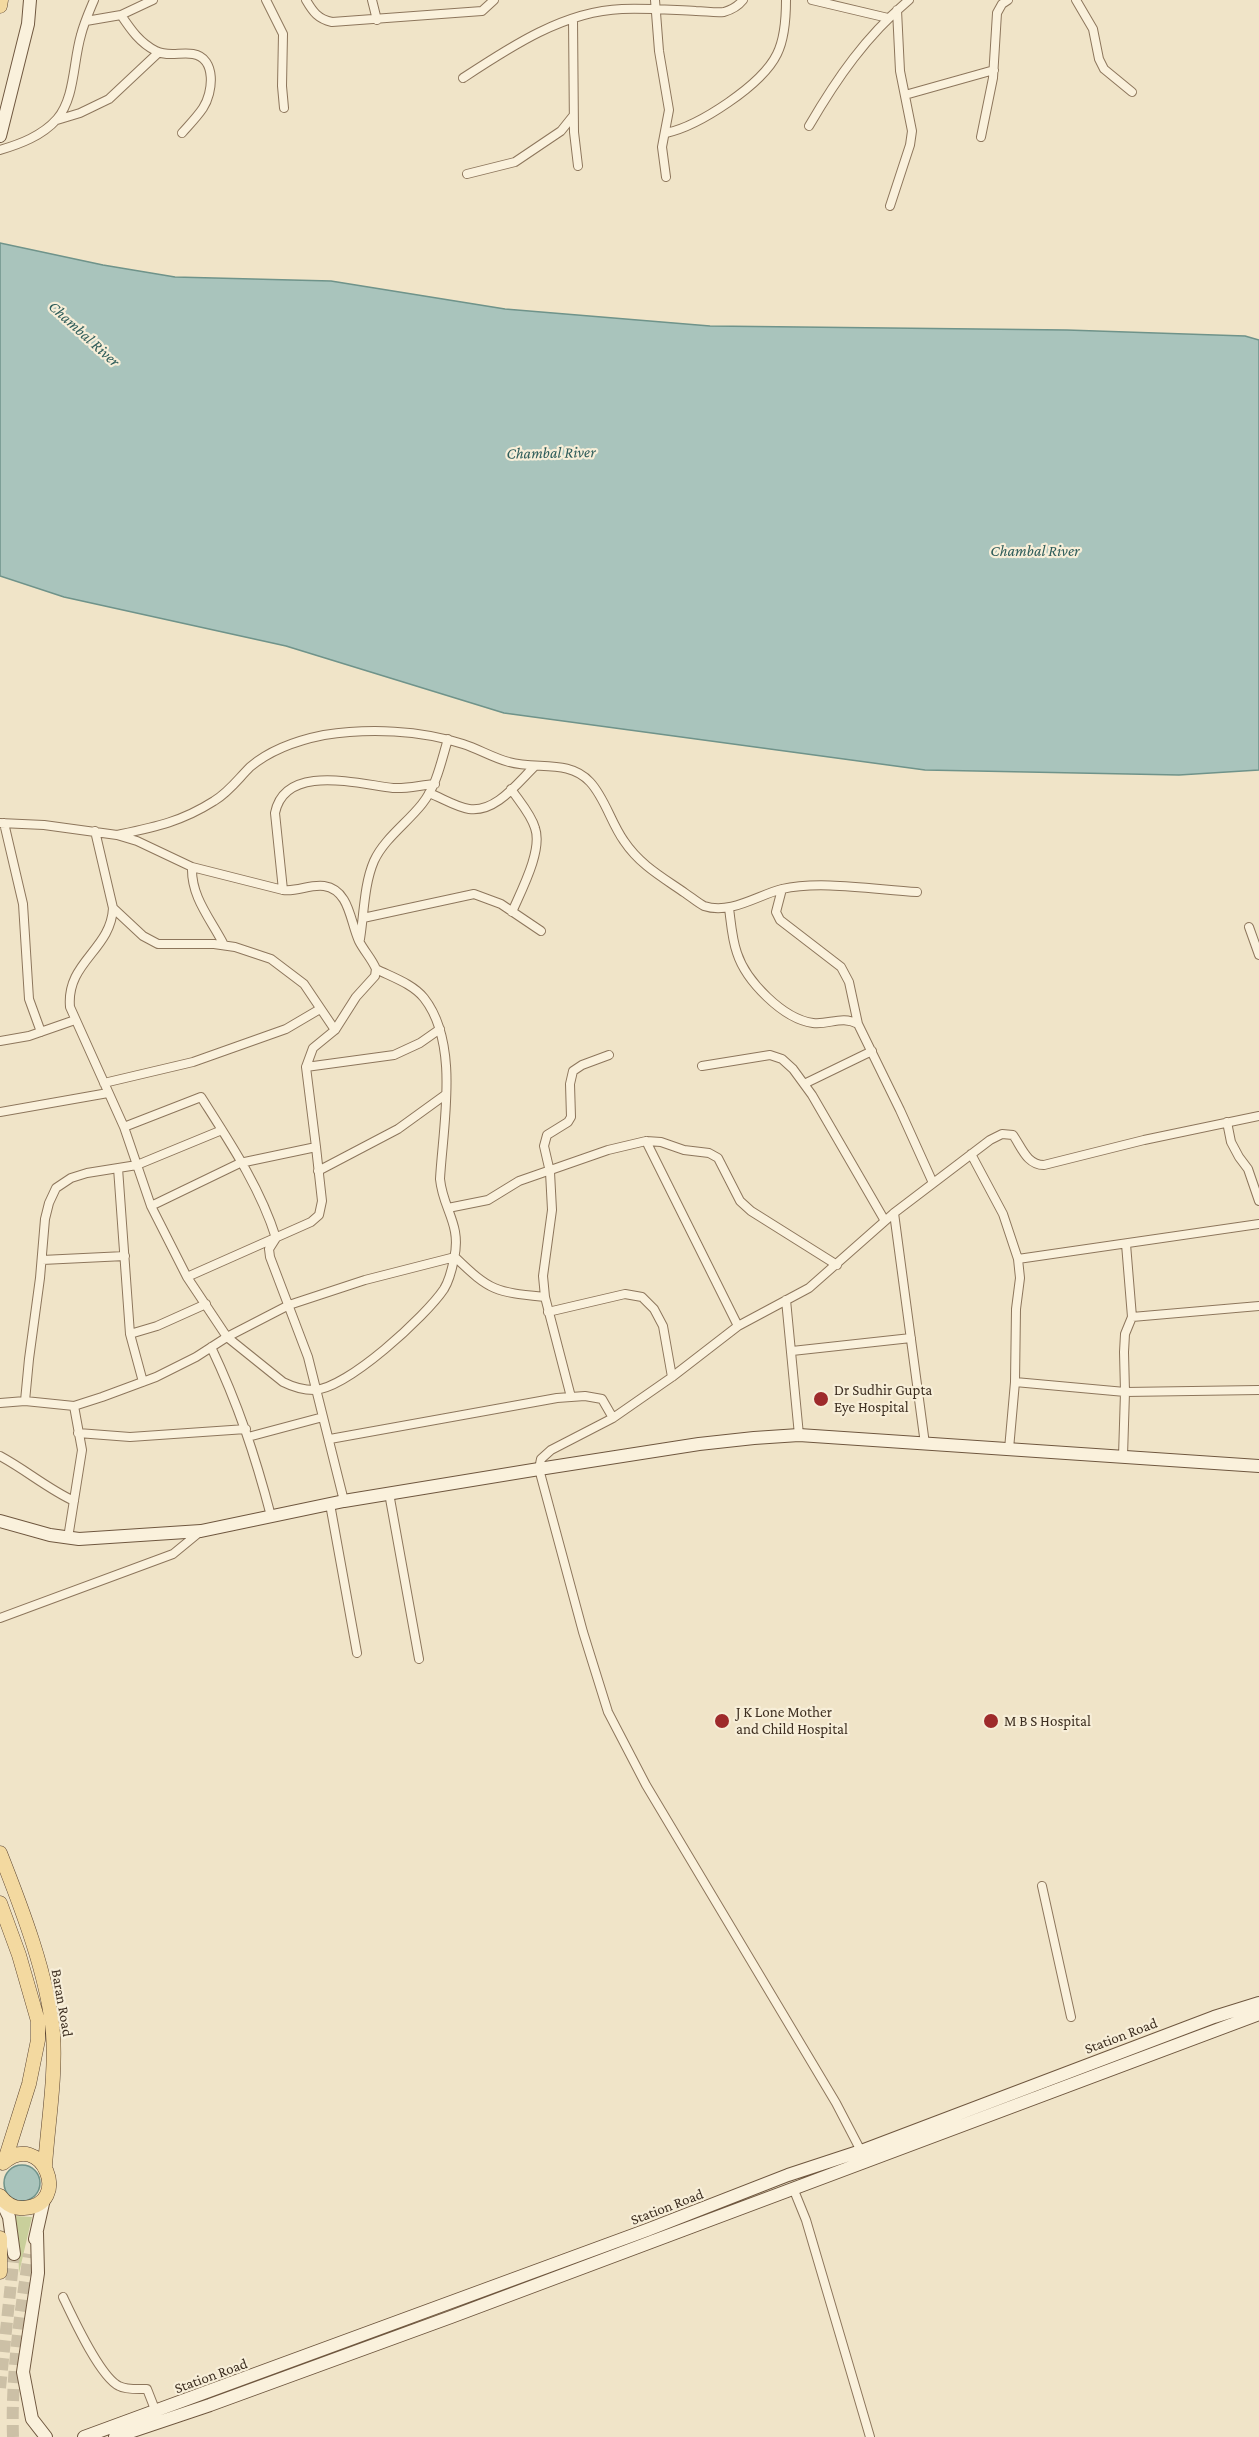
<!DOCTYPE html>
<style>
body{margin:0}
canvas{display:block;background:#f0e4c8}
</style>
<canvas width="1259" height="2437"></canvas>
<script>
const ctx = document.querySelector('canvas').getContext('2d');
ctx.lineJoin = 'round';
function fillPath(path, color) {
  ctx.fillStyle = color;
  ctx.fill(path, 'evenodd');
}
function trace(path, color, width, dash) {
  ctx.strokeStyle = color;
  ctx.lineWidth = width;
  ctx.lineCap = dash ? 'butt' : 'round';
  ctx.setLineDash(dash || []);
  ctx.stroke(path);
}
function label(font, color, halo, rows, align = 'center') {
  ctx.font = font + ' "Crimson Pro",serif';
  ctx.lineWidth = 4.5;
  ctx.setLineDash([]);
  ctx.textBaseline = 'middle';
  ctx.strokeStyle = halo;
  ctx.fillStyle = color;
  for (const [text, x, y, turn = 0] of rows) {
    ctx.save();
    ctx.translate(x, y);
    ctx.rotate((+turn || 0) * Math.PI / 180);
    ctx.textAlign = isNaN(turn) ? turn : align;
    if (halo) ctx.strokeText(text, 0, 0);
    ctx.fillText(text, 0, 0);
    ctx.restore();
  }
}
fillPath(new Path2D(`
 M14,2216L32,2217L19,2273L18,2242Z`), '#c9cf9b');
const water = new Path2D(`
 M0,243L103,265L175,277L331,281L505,309L710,326L1067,330L1245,336L1259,340V770L1179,775L925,770L504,713L286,646L64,597L0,576Z
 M4 2183a18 18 0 1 1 36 0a18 18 0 1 1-36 0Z`);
fillPath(water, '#a9c4bc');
trace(water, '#6f938a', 1.5);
trace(new Path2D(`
 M0,2388L14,2254
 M13,2437C11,2375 20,2315 29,2254`), '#ccc0a6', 12, [12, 6]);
const street = new Path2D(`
 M266,0L283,34L282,86L284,108
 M306,0C313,12 318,19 332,22L482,11L494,0
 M372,0L377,20
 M655,0L659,51L669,110L662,147L666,177
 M812,0L888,18
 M1076,0L1093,29L1099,59L1104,69L1132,92
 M121,15C131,30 140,43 156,51C167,57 181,52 193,54C217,58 213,93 203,108C197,117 189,125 182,133
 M573,19L574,132L578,166
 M86,21L121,15L153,0
 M463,78C510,47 564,11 622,9C647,8 671,10 696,11C705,11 715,13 724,12C731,10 739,5 743,0
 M905,95L994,70
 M57,120L80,113L109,99L158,53
 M809,126C837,78 866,36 909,0
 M666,133C699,126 762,85 777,54C785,38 786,18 786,0
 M981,137L993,78L997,13L1002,4L1008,0
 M0,150C20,144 42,136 57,119C75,98 73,62 81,35C84,23 89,12 94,0
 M467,174L515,162L561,131L573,116
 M890,206L910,145L912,131L900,71L897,10
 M511,789C519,801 531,814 535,828C543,850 521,891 512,912
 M429,793C442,798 456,807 469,809C496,813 518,782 535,766
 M0,823L44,825L117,835L137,841L192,867L283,890C297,892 310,884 324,886C350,890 350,922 359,941C364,951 372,959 376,969L375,976L356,997L335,1030L313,1048L306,1067L316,1147L240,1163L151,1206
 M4,823L23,904L29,999L41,1032
 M95,831L113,908C111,950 66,962 70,1007L124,1127L151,1206L187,1277L227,1337L283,1382C293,1387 304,1390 314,1390C347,1389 426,1316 444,1289C449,1281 452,1269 454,1259C462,1224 443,1210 440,1179C443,1125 460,1044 424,998C413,984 392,977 376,969
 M117,835C155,827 181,822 214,801C229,792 238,779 250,767C270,750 299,740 324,735C369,728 420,730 463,744C479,749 493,758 509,762C537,770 569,759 590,782C605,798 611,823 624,841C640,865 662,877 685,893C691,897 698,903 704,906C730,915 758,895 782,889C820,880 878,890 917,892
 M192,867C191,897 210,918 224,945
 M782,889L776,912L780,920L841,967L849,982L858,1024
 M283,890L275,813C285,763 358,784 393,788C407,789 421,785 435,784
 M113,908L143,936L158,944H214L235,947L271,959L304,984L335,1030
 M729,908C731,923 732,939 737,953C746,981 783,1019 813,1023C829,1025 842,1015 858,1024L900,1110L933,1183
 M363,918L474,894L501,904L541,931
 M1249,927L1259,955
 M360,939C364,914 364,884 374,861C384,839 407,823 422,804C437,785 441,762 448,739
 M0,1041L29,1036L75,1020
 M702,1066L770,1055L782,1059L793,1069L812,1095L885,1221
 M306,1067L394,1055L420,1043L440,1029
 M104,1083L193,1062L286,1029L320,1009
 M804,1084L872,1051
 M0,1112L108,1093
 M1227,1122L1231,1142L1239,1157L1248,1169L1259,1201
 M124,1127L201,1097C229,1141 260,1187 276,1238L269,1249L270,1257L308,1357L344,1501
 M646,1141L738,1326
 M971,1154L1003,1214L1018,1259L1020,1278L1016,1309L1015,1382L1009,1449
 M118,1168L130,1334L143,1382
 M318,1171L398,1129L445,1095
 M448,1208L488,1200L519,1181L608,1150L646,1141L661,1142L684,1150L709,1153L718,1158L740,1201L751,1211L837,1265
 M894,1213L925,1444
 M1018,1259L1259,1224
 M42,1260L125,1256
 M187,1277L311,1222L319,1215L322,1201L316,1147
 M786,1300L799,1435
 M548,1312L625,1294L642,1297L654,1309L663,1326L672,1377
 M1132,1317L1259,1306
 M130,1334L157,1326L206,1304
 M211,1347C238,1404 255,1455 271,1516
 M792,1351L911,1338
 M1015,1382L1125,1392L1259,1390
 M571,1397L545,1297L543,1276L552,1210L550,1172L544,1146L547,1135L568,1122L571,1117L570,1084L573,1071L582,1065L609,1055
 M25,1401L29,1359L40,1278L45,1219L49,1203L56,1188L71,1178L87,1173L137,1165L222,1130
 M0,1403L25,1401L74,1406L102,1397L156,1377L196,1357L227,1337L289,1305L365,1280L455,1257C491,1292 496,1292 545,1297
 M78,1433L130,1437L246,1429
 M248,1437L323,1417
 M330,1439L557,1398L585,1396L602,1399L613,1418
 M0,1456C26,1470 48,1489 74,1501
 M1123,1456L1125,1392L1124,1352L1125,1334L1132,1317L1126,1244
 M389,1493L419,1659
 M330,1504L357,1653
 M68,1538L82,1450L74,1406
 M0,1618L173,1554L201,1531
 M1042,1886L1071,2017
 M861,2151L836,2103L646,1785L608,1712L583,1632L539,1469L541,1459L551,1450L613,1418L672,1377L738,1326L809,1288L894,1213L990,1140L1002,1134L1013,1135C1022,1148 1027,1165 1044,1165L1144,1140L1259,1116
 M793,2188L806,2220L870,2437
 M63,2297C73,2318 100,2377 119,2386C126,2390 139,2389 147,2389L156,2412`);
const secondary = new Path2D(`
 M0,136L28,24L30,0
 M0,1521L50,1535L79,1539L201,1531L344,1501L539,1469L699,1444L754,1438L799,1435L1259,1466
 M0,2198L9,2217L14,2254
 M37,2233L38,2273L23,2372L32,2419L46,2437
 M35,2239L44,2199
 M84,2437L647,2230L788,2175L861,2151L1214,2017L1259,2003
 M115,2437L210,2405L451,2317L1259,2014`);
const primary = new Path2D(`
 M0,6L1,0
 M0,1853C21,1906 48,1976 53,2033C56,2077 48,2122 45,2166
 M0,1903L19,1955L38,2021V2040L29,2084L5,2160
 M0,2196C6,2204 14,2209 24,2208C73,2205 42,2128 3,2163
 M0,2238V2272`);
trace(street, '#8d765c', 10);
trace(secondary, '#6f573f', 14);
trace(primary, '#5b4430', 15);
trace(street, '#faf1dc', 8);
trace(secondary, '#faf1dc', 12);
trace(primary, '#f3d9a0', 14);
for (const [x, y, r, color] of [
 [821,1399,8,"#9e2a2b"],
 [722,1721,8,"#9e2a2b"],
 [991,1721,8,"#9e2a2b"]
]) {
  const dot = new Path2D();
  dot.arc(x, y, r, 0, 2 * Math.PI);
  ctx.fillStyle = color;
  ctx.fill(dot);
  trace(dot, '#f7eed8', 2);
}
label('15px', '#3d2e20', '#f7eed8', [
 ["Dr Sudhir Gupta",834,1390],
 ["Eye Hospital",834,1407],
 ["J K Lone Mother",736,1712],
 ["and Child Hospital",736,1729],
 ["M B S Hospital",1004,1721]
], 'left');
label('15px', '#3d2e20', '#f7eed8', [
 ["Baran Road",62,2003,80],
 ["Station Road",1121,2036,-21],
 ["Station Road",667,2207,-21],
 ["Station Road",211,2376,-20]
]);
label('italic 16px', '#2f5d5a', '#f7eed8', [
 ["Chambal River",84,334,42],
 ["Chambal River",551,453,-1],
 ["Chambal River",1035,551]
]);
</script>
